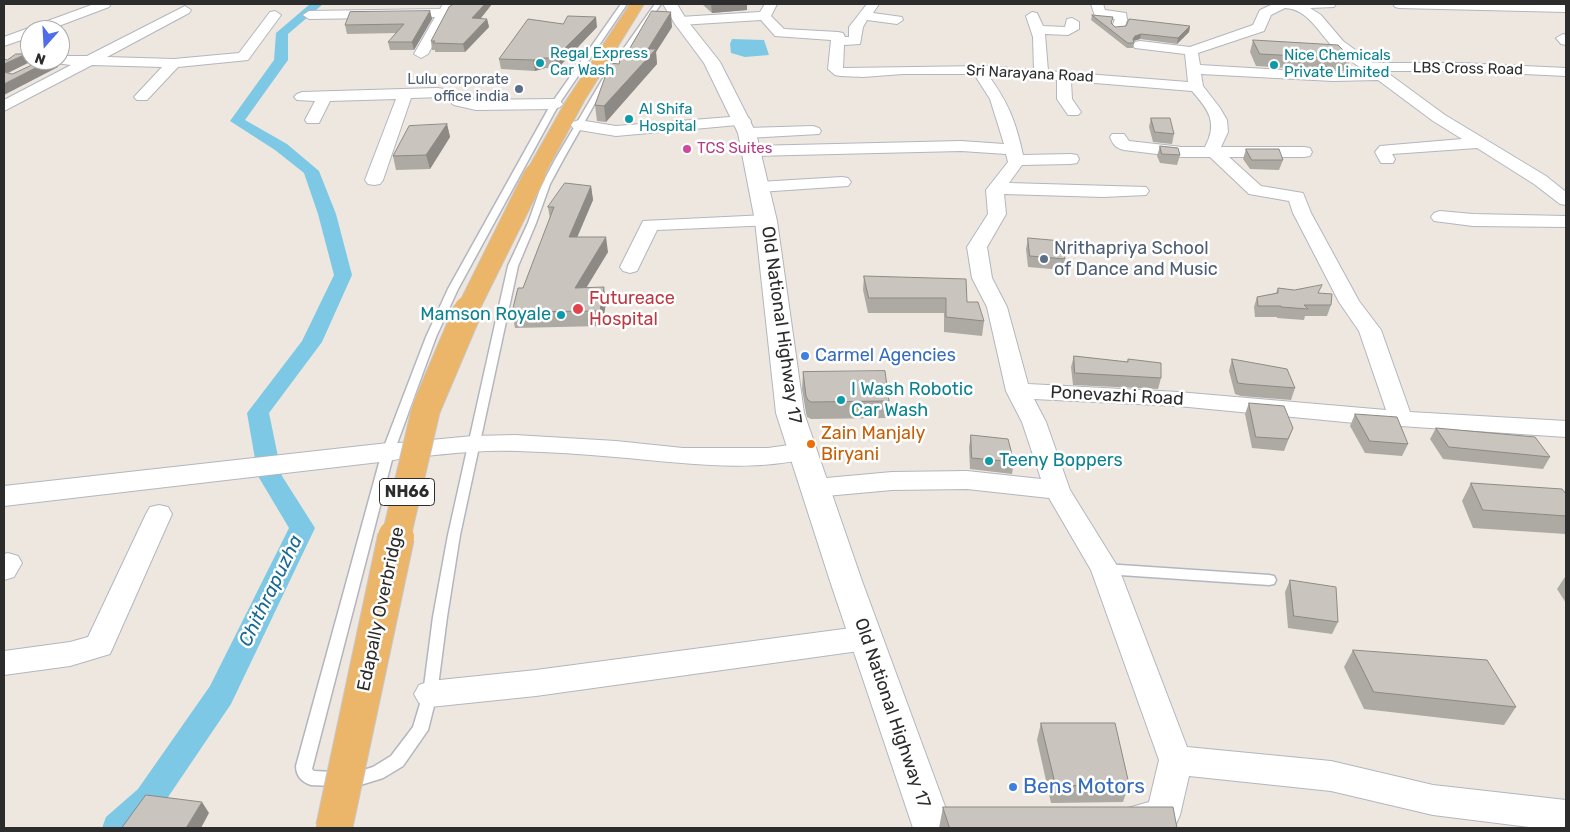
<!DOCTYPE html>
<style>
body{margin:0}
#map{position:relative;width:1570px;height:832px;overflow:hidden;background:#ede7e0;font-family:Rubik,sans-serif}
canvas{display:block}
.frame{position:absolute;inset:0;border:5px solid #2c2c2c;pointer-events:none}
.north{position:absolute;left:20px;top:20px;width:50px;height:50px;box-sizing:border-box;background:#fff;border:1px solid #ababab;border-radius:50%;rotate:199deg;font-size:14px;font-weight:700;line-height:20px;text-align:center;color:#2c2c2c}
.north::after{content:'';display:block;margin:auto;width:18px;height:22px;background:#4f6ceb;clip-path:polygon(50% 0,100% 100%,50% 72%,0 100%)}
</style>
<div id="map">
<canvas width="1570" height="832"></canvas>
<div class="frame"></div>
<div class="north">N</div>
</div>
<script>
const ctx = document.querySelector('canvas').getContext('2d');
ctx.lineJoin = 'round';
function fillPath(path, color) {
  ctx.fillStyle = color;
  ctx.fill(path, 'evenodd');
}
function trace(path, color, width, dash) {
  ctx.strokeStyle = color;
  ctx.lineWidth = width;
  ctx.lineCap = dash ? 'butt' : 'round';
  ctx.setLineDash(dash || []);
  ctx.stroke(path);
}
function label(font, color, halo, rows, align = 'center') {
  ctx.font = font + ' Rubik,sans-serif';
  ctx.lineWidth = 5;
  ctx.setLineDash([]);
  ctx.textBaseline = 'middle';
  ctx.strokeStyle = halo;
  ctx.fillStyle = color;
  for (const [text, x, y, turn = 0] of rows) {
    ctx.save();
    ctx.translate(x, y);
    ctx.rotate((+turn || 0) * Math.PI / 180);
    ctx.textAlign = isNaN(turn) ? turn : align;
    if (halo) ctx.strokeText(text, 0, 0);
    ctx.fillText(text, 0, 0);
    ctx.restore();
  }
}
fillPath(new Path2D(`
 M732,39L764,40L769,55L745,57L731,53L730,44Z`), '#7dc9e5');
fillPath(new Path2D(`
 M310,4H323L288,34V60L245,120L287,144L319,171L336,214L352,275L322,342L269,413L282,476L315,528L231,704L160,809L141,828H102L106,817L138,789L210,686L289,528L258,476L247,413L302,341L334,275L318,214L304,173L275,150L230,121L274,60L276,33Z`), '#7dc9e5');
const service = new Path2D(`
 M621,4H627L559,104L458,289L436,337L394,452L312,769L314,771L354,773L373,767L391,756L413,727L423,694L433,617L448,535L508,266L528,223L542,184L556,158L605,75L655,4H661L611,75L564,158L550,184L536,223L518,266L460,535L447,617L437,694L428,730L403,766L383,778L354,787L311,785C302,782 296,776 296,766L382,452L426,337L448,289L551,104Z
 M1105,564L1269,575L1274,576L1276,580L1274,584L1269,585L1105,574L1100,572L1098,569L1100,566Z`);
const minor = new Path2D(`
 M94,4H111L109,7L48,30H30V37L4,46V37Z
 M443,4H455L428,54L421,58L414,54L435,17L309,19L303,15L309,11L440,9Z
 M765,4H777L771,16L784,29L838,32L843,33L845,37H849V27L867,4H879L873,13L902,17L903,20L897,24L867,20L863,27L860,44L844,45L843,68L985,66L1034,70L1033,37L1026,16L1032,12L1037,13L1043,26L1065,27L1067,19L1072,18L1079,22V29L1068,35L1045,34L1048,71L1188,82L1185,54L1135,48L1133,45L1135,42L1140,41L1190,47L1253,25L1260,10L1273,4H1336L1334,7L1310,8L1321,15L1343,41L1373,63H1461L1566,68V76L1461,71H1385L1445,115L1546,176L1566,192V205L1560,204L1534,184L1477,148L1392,154L1395,159L1393,163H1381L1375,152L1380,146L1462,139L1433,121L1378,80L1333,81L1201,74L1203,86L1220,108L1227,120L1228,132L1221,147H1304L1310,148L1312,152L1310,156L1304,157H1229L1261,186L1303,193L1311,213L1359,301L1381,330L1410,412L1566,421V437L1355,423L1178,406L1034,399L1046,422L1070,490L1119,569L1187,747L1331,761L1433,785L1566,800V828H1537L1433,815L1331,791L1189,776L1180,815L1175,826L1170,828H1127L1123,819L1128,808L1149,802L1159,760L1091,570L1049,498L967,489L892,490L815,497L806,494L802,488L806,482L815,479L892,472L967,471L1041,479L1022,422L1006,391L987,307L972,278L967,247L988,214L986,190L1008,162L1006,154L961,151L752,156L746,155L744,151L746,147L752,146L961,141L1004,144L990,99L974,74H903L863,77L840,76L835,75L828,69L831,40L775,36L761,20L680,25L673,21L680,17L760,12ZM1285,8C1307,9 1318,31 1332,46C1342,56 1356,64 1367,72L1333,73L1200,65L1198,53L1264,31L1271,15ZM988,75L1057,80V99L1068,115H1078L1081,112L1072,99L1071,81L1192,91C1209,110 1218,123 1205,147H1182L1129,141L1124,134H1112L1110,137C1113,145 1116,148 1124,150L1182,157H1210L1249,194L1289,201L1293,213L1339,302L1359,331L1386,410L1178,392L1028,384L1007,307L992,278L987,247L1006,214L1004,194L1103,197L1146,195L1149,191L1146,187L1009,183L1022,165L1071,164L1077,163L1079,159L1077,155L1071,154L1023,155C1016,122 1008,102 988,75Z
 M1091,4H1103L1105,10L1126,13L1127,20L1124,30H1114L1112,27L1115,19L1095,16Z
 M1393,4H1566V12L1399,8L1395,7Z
 M185,6L191,10L189,13L107,57L174,59L239,53L270,12L275,11L281,15L248,60L178,67L147,100H137L134,97L162,67L92,65L4,111V100L71,65L55,63L53,60H60V56H87Z
 M1563,34L1566,35V45L1561,44L1556,38Z
 M436,88C455,89 459,97 476,100L555,99L560,101L563,104L560,107L555,109L476,110L454,105L443,97L411,98L383,180L380,184L374,185L368,184L365,180L396,99L330,101L319,123H307L305,120L315,101L297,100L294,97L297,94L302,92Z
 M743,116L749,118L751,121L749,124L616,136L579,130L573,128L571,125L573,122L579,120L616,126Z
 M813,126L819,128L821,131L819,134L747,138L741,136L739,133L741,130L747,128Z
 M842,177L848,178L851,182L848,186L759,192L753,191L750,187L753,183L759,182Z
 M1440,211L1473,214L1566,216V227L1473,226L1434,221L1431,217L1434,213Z
 M766,215L773,217L775,221L773,225L657,230L637,271L630,273L623,271L620,267L643,221Z
 M515,435L616,441L683,448H768L803,443L812,445L815,451L812,457C749,474 679,462 615,457C583,454 550,452 517,451C474,449 431,456 388,460L379,458L376,452L379,446L388,444L473,436Z
 M159,505L168,507L172,514L110,654L70,666L4,675V651L70,642L88,637L146,514L150,507Z
 M8,553L18,556L22,563L14,577L4,580V554Z
 M866,626L877,630L881,638L877,646L866,650L536,696L430,707L419,703L414,694L419,685L430,681L536,670Z`);
const tertiary = new Path2D(`
 M663,4H677L686,19L720,62L756,133L777,221L804,413L862,581L953,828H913L830,581L776,413L755,221L738,133L704,63L675,24Z
 M388,443L398,445L402,452L398,459L388,461L4,506V486Z`);
const trunk = new Path2D(`
 M630,4H644L584,101L545,174L542,178L535,180L528,178L525,174L566,101Z`);
trace(service, '#b3b6be', 3);
trace(minor, '#b3b6be', 2);
trace(tertiary, '#b3b6be', 2);
trace(trunk, '#c8c8c8', 2);
fillPath(service, '#fff');
fillPath(minor, '#fff');
fillPath(tertiary, '#fff');
fillPath(trunk, '#ecb66a');
const trunkBridgeFar2 = new Path2D(`
 M467,311L535,174`);
const trunkBridgeFar1 = new Path2D(`
 M396,538L426,409L468,310`);
const trunkBridge = new Path2D(`
 M334,828L396,537`);
trace(trunkBridgeFar2, '#c8c8c8', 23, []);
trace(trunkBridgeFar1, '#c8c8c8', 30, []);
trace(trunkBridge, '#c8c8c8', 38, []);
trace(trunkBridgeFar2, '#ecb66a', 21);
trace(trunkBridgeFar1, '#ecb66a', 28);
trace(trunkBridge, '#ecb66a', 36);
fillPath(new Path2D(`
 M454,4H492L480,19H487L489,27L465,52H435V50H432L431,41Z
 M702,4H747V10L712,13Z
 M430,11L432,19L414,50H390L388,42L397,33L347,34L345,25Z
 M1092,15L1112,23L1115,27L1190,26L1189,32L1177,44L1140,39L1133,41L1134,43L1133,48H1127L1091,20Z
 M563,24L597,27L557,69L545,68L535,71L501,69L499,59Z
 M672,27L656,52L657,64L606,122L597,121L595,105L629,49Z
 M1253,40L1351,58L1346,71H1333L1256,66L1250,52Z
 M1151,118L1174,134L1172,144L1153,142L1149,127Z
 M447,124L450,137L430,169L396,170L393,156Z
 M1160,146L1180,155L1177,165L1160,163L1157,156Z
 M1246,149L1283,160L1279,170L1250,169L1243,159Z
 M591,186L593,200L577,237L608,252L586,288L606,303L602,326L515,328L512,312L523,288L550,219L548,207Z
 M1028,238L1065,259L1063,270L1028,267L1026,249Z
 M864,276L967,302L984,321L982,336L944,332V313H868L863,290Z
 M1278,288L1319,293L1331,305L1327,316H1305L1304,320L1277,318V317H1255L1254,307L1257,297L1276,293Z
 M1074,356L1127,362L1128,359L1161,378L1158,389L1073,385L1071,367Z
 M1232,359L1295,388L1291,400L1241,396L1235,394L1229,371Z
 M803,372L889,401L888,418L811,419L807,417L806,413L802,389Z
 M1249,403L1293,428L1284,451L1252,448L1245,414Z
 M1355,414L1408,444L1402,456L1365,453L1350,426Z
 M1436,428L1550,457L1543,469L1443,459L1430,439Z
 M971,435L1014,462L1012,474L970,469L969,447Z
 M1471,483L1566,494V534L1473,528L1462,501Z
 M1565,577H1566V603L1557,589Z
 M1290,580L1338,622L1332,634L1288,628L1285,592Z
 M1353,650L1516,707L1504,725L1364,709L1344,667Z
 M1041,723L1129,784L1123,802L1051,803L1037,740Z
 M943,807L1177,828H939Z`), '#ada9a3');
fillPath(new Path2D(`
 M485,4H492L474,27L472,18Z
 M711,4H747V10L712,13Z
 M430,11L432,19L414,50L412,42Z
 M671,12L672,27L656,52L657,64L606,122L604,106Z
 M596,17L597,27L557,69L555,58Z
 M487,19L489,27L465,52L463,44Z
 M1190,26L1189,32L1177,44L1178,38Z
 M1141,34L1140,39L1133,41L1131,44L1133,39L1135,36Z
 M26,54L30,62L8,73L4,72V64Z
 M544,58L545,68L535,71L533,60Z
 M51,60H56L58,67L4,95V84Z
 M447,124L450,137L430,169L426,155Z
 M591,186L593,200L571,252L569,237Z
 M606,237L608,252L577,303L575,288Z
 M604,287L606,303L602,326L600,311Z
 M202,802L209,813L201,828H186Z`), '#8d8a85');
const building = new Path2D(`
 M454,4H485L472,18L487,19L463,44L433,43L435,41H431L449,7Z
 M430,11L412,42H388L404,24L345,25L350,12Z
 M652,11L671,12L648,49H656L604,106L595,105L610,63L619,64L622,49H629Z
 M1092,15L1113,17L1111,23L1115,27L1126,26L1129,19L1190,26L1178,38L1141,34L1135,36L1133,39L1134,43H1128Z
 M568,16L596,17L555,58H544L533,60L499,59L528,19L563,24Z
 M1253,40L1338,45L1351,58H1337L1260,54Z
 M16,54H26L4,64V66V59L7,60Z
 M43,60H51L4,84V71V72L12,74Z
 M1151,118H1170L1174,134L1155,132Z
 M447,124L426,155L393,156L409,126Z
 M1160,146L1178,148L1180,155L1162,154Z
 M1246,149H1279L1283,160H1252Z
 M565,183L591,186L569,237H606L575,288L604,287L600,311L512,312L518,288H523L554,207H548Z
 M1028,238L1062,241L1065,259L1030,256Z
 M864,276L966,279L967,302H978L984,321L946,317V298H869Z
 M1322,285L1318,293L1332,294L1331,305H1304L1308,309L1281,307V306H1258L1257,297L1278,293V288L1294,290Z
 M1074,356L1128,362V359L1161,363V378L1075,373Z
 M1232,359L1287,369L1295,388L1245,384L1238,383Z
 M885,371L889,401L811,402L808,400L806,396L803,372Z
 M1249,403L1284,406L1293,428L1288,439L1256,437Z
 M1355,414L1397,417L1408,444L1370,441Z
 M1436,428L1535,437L1550,457L1449,447Z
 M971,435L1008,439L1014,462L972,458Z
 M1471,483L1562,489L1566,494V516L1483,510Z
 M1290,580L1336,587L1338,622L1294,616Z
 M1353,650L1487,660L1516,707L1374,692Z
 M1041,723H1115L1129,784L1056,786Z
 M146,795L202,802L186,828H122Z
 M943,807H1173L1177,828H950Z`);
fillPath(building, '#c9c5be');
trace(building, '#8d8a85', 1);
for (const [x, y, r, color] of [
 [540,63,5,"#0f9aa8"],
 [1274,65,5,"#0f9aa8"],
 [519,89,5,"#5c6f8a"],
 [629,119,5,"#0f9aa8"],
 [687,149,5,"#d1479c"],
 [1044,259,5,"#5c6f8a"],
 [578,309,6,"#e0444e"],
 [561,315,5,"#0f9aa8"],
 [805,356,5,"#3f7fe0"],
 [841,400,5,"#0f9aa8"],
 [811,444,5,"#e8710a"],
 [989,461,5,"#0f9aa8"],
 [1013,787,5,"#3f7fe0"]
]) {
  const dot = new Path2D();
  dot.arc(x, y, r, 0, 2 * Math.PI);
  ctx.fillStyle = color;
  ctx.fill(dot);
  trace(dot, '#fff', 2);
}
label('15px', '#0d838f', '#fff', [
 ["Regal Express",550,54],
 ["Car Wash",550,71],
 ["Nice Chemicals",1284,56],
 ["Private Limited",1284,73],
 ["Al Shifa",639,110],
 ["Hospital",639,127]
], 'left');
label('15px', '#2c2c2c', '#fff', [
 ["LBS Cross Road",1468,69,1],
 ["Sri Narayana Road",1030,74,3]
]);
label('15px', '#4e5e75', '#fff', [
 ["Lulu corporate",509,80],
 ["office india",509,97]
], 'right');
label('15px', '#b23c85', '#fff', [
 ["TCS Suites",697,149]
], 'left');
for (const [x, y, w] of [
 [407,492,55]
]) {
  const box = new Path2D();
  box.roundRect(x - w / 2, y - 13.5, w, 27, 4);
  ctx.fillStyle = '#fff';
  ctx.fill(box);
  trace(box, '#2c2c2c', 1);
}
label('bold 16px', '#2c2c2c', null, [
 ["NH66",407,492]
]);
label('18px', '#4e5e75', '#fff', [
 ["Nrithapriya School",1054,249],
 ["of Dance and Music",1054,270]
], 'left');
label('18px', '#be3a42', '#fff', [
 ["Futureace",589,299],
 ["Hospital",589,320]
], 'left');
label('18px', '#0d838f', '#fff', [
 ["Mamson Royale",551,315,"right"],
 ["I Wash Robotic",851,390],
 ["Car Wash",851,411],
 ["Teeny Boppers",999,461]
], 'left');
label('18px', '#2c2c2c', '#fff', [
 ["Old National Highway 17",781,325,82],
 ["Ponevazhi Road",1117,396,3],
 ["Edapally Overbridge",381,609,-78],
 ["Old National Highway 17",892,713,71]
]);
label('18px', '#366cbe', '#fff', [
 ["Carmel Agencies",815,356]
], 'left');
label('18px', '#c56008', '#fff', [
 ["Zain Manjaly",821,434],
 ["Biryani",821,455]
], 'left');
label('italic 19px', '#196994', '#fff', [
 ["Chithrapuzha",271,591,-64]
]);
label('21px', '#366cbe', '#fff', [
 ["Bens Motors",1023,787]
], 'left');
</script>
